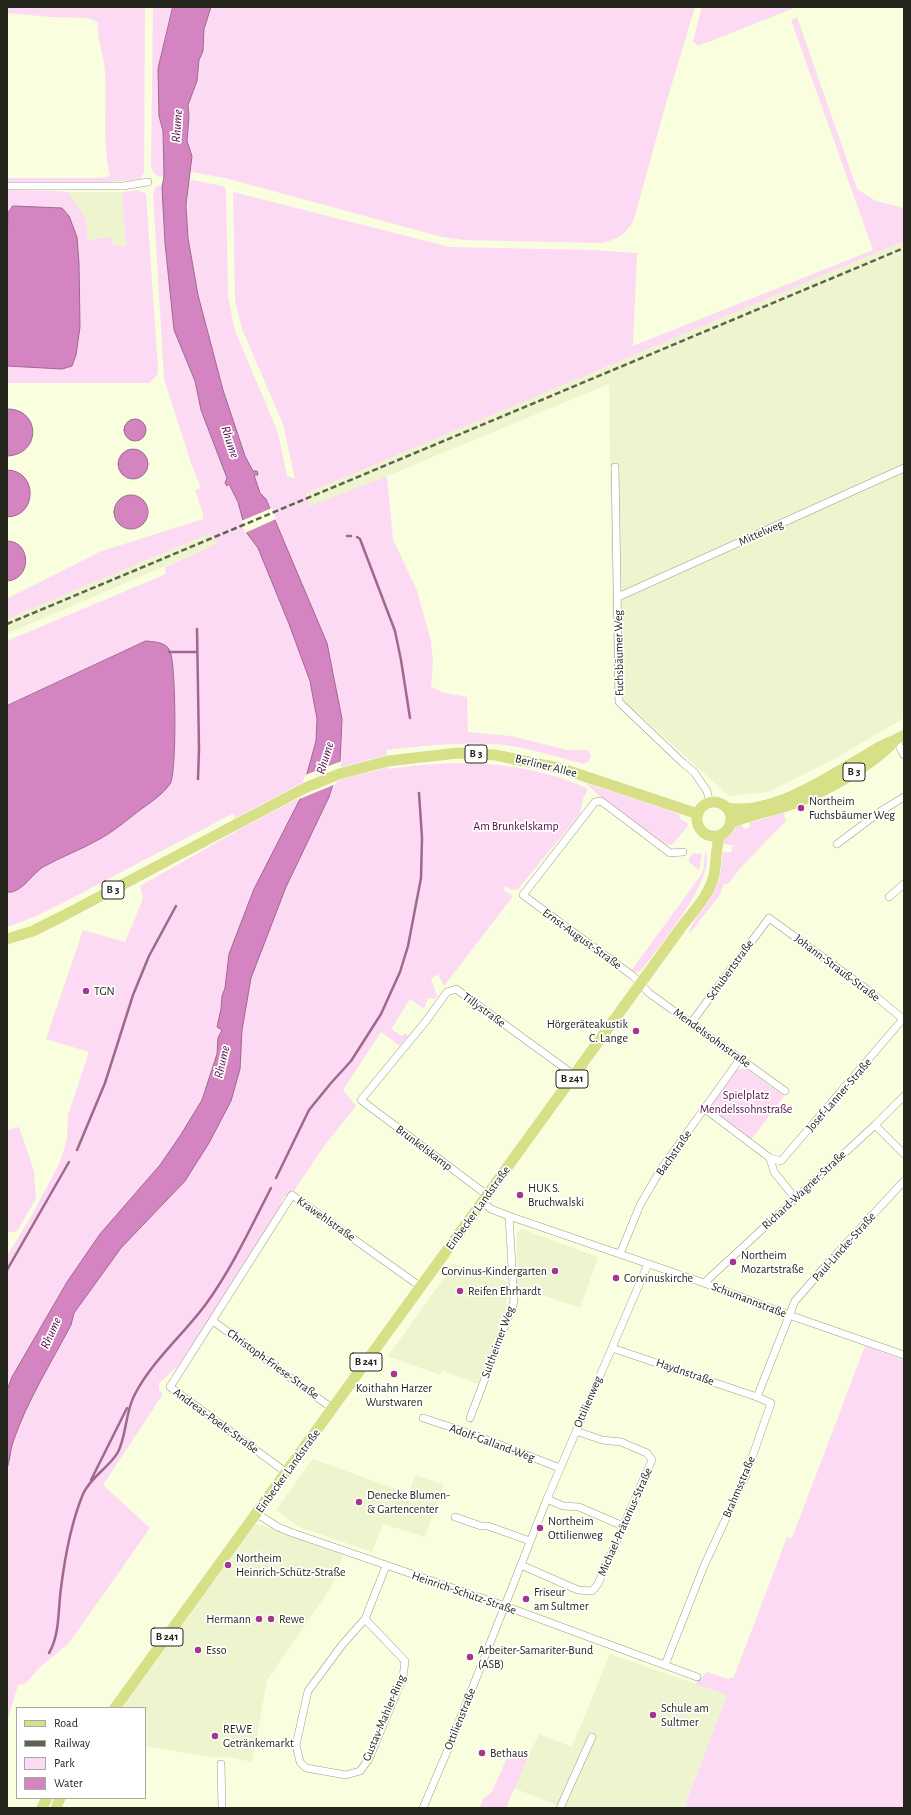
<!DOCTYPE html>
<meta charset="utf-8">
<style>
body{margin:0}
#map{position:relative;width:911px;height:1815px;overflow:hidden;background:#f9fedf;font-family:"Alegreya Sans",sans-serif}
canvas{display:block}
.frame{position:absolute;inset:0;border:8px solid #25261b;pointer-events:none}
.legend{position:absolute;left:16px;top:1707px;width:130px;height:92px;box-sizing:border-box;background:#fff;border:1px solid #a8a8a4;margin:0;padding:5px 7px;list-style:none;font-size:12px;color:#25261b}
.legend li{display:flex;align-items:center;gap:8px;height:20px}
.legend b{width:20px;border:1px solid #a8a8a4}
</style>
<div id="map">
<canvas width="911" height="1815"></canvas>
<div class="frame"></div>
<ul class="legend">
<li><b style="height:5px;background:#d7df87"></b>Road</li>
<li><b style="height:5px;background:#5f6151"></b>Railway</li>
<li><b style="height:11px;background:#fcdaf3"></b>Park</li>
<li><b style="height:11px;background:#d484c1"></b>Water</li>
</ul>
</div>
<script>
const ctx = document.querySelector('canvas').getContext('2d');
ctx.lineJoin = 'round';
function fillPath(path, color) {
  ctx.fillStyle = color;
  ctx.fill(path, 'evenodd');
}
function trace(path, color, width, dash) {
  ctx.strokeStyle = color;
  ctx.lineWidth = width;
  ctx.lineCap = dash ? 'butt' : 'round';
  ctx.setLineDash(dash || []);
  ctx.stroke(path);
}
function label(font, color, halo, rows, align = 'center') {
  ctx.font = font + ' "Alegreya Sans",sans-serif';
  ctx.lineWidth = 3.5;
  ctx.setLineDash([]);
  ctx.textBaseline = 'middle';
  ctx.strokeStyle = halo;
  ctx.fillStyle = color;
  for (const [text, x, y, turn = 0] of rows) {
    ctx.save();
    ctx.translate(x, y);
    ctx.rotate((+turn || 0) * Math.PI / 180);
    ctx.textAlign = isNaN(turn) ? turn : align;
    if (halo) ctx.strokeText(text, 0, 0);
    ctx.fillText(text, 0, 0);
    ctx.restore();
  }
}
fillPath(new Path2D(`
 M68,192H122L126,247L113,245L112,237L88,240L86,219Z
 M904,241V718L829,762L768,792L729,796L640,715L614,701L609,384L387,476L310,506L305,494Z
 M211,533L216,544L7,634V619Z
 M522,1229L598,1257L580,1308L517,1286V1232Z
 M454,1264L508,1282L506,1313L478,1384L443,1371L440,1375L388,1356Z
 M313,1459L409,1494L415,1475L444,1485L425,1537L383,1524L372,1552L299,1527L276,1510Z
 M250,1521L343,1555L332,1586L267,1680L252,1762L228,1757L216,1758L145,1746V1708H113Z
 M610,1654L727,1695L684,1808H564L514,1788L539,1734L572,1747Z`), '#eef4cd');
fillPath(new Path2D(`
 M7,7H145L144,173L140,179L102,183H7V178H101L110,176C102,142 107,106 105,71C104,54 96,38 98,22L88,18L50,17L7,13Z
 M153,7H173L166,35L159,116L163,131L164,176L159,177L154,173L151,167Z
 M211,7H695L665,107L634,219C627,234 617,240 601,243L465,240L442,237L225,178L191,172L192,156L187,141L189,117L188,105L197,81L199,60L203,51L204,29Z
 M702,7H797L698,46L693,41Z
 M797,17L857,189L876,201L904,208V241L305,494L310,506L387,476L393,539L417,591L431,641L433,663L431,687L445,693L467,697L468,732L511,736L567,750H588L591,755L589,761L584,764C553,756 522,745 491,744C456,742 421,746 386,750L389,769C455,759 526,760 588,789L583,799L580,814L518,889L512,890L505,886L503,890L513,896L444,986L438,974L431,979L437,996L435,999L428,998L424,1009L410,999L391,1029L402,1036L405,1033L408,1036L400,1046L381,1032L343,1090L356,1106L324,1146L294,1191L284,1197L274,1219L179,1365L159,1383V1390L163,1394L103,1485L150,1528L69,1643L39,1668L25,1684L18,1685L7,1722V1256L32,1215L60,1162L67,1139L68,1115L89,1052L46,1039L83,930L125,942L143,899L140,886L235,832L234,813C191,836 147,858 104,881C71,898 42,916 7,927V641L166,574L165,567L216,544L211,533L7,619V599L99,552L203,519V514L195,490L201,488L191,463L164,379L153,193C155,188 157,185 163,184L165,243L174,330L195,381L201,410L252,471C234,436 225,396 215,359C200,302 181,242 189,183L192,180L223,186L226,190L228,295L234,328L278,433L287,476L295,479L283,424L242,329L235,301L233,192L450,247L591,250L637,253L633,346L873,250L791,20Z
 M7,190L59,191L68,192L86,219L88,240L112,237L113,245L126,247L122,192L138,190L146,194L158,368L157,375L149,383H7Z
 M575,778L658,805L680,815L679,818L687,823L688,826L672,845L665,844L601,798L587,784L575,779Z
 M784,813L786,821L742,866L728,884H724L719,896L690,933L689,931L698,914L720,852H731L733,845L721,844L727,835L742,821L743,828L746,829L750,827L749,819Z
 M705,851C719,876 656,950 641,971L633,972L631,971L701,875L704,867Z
 M693,853L702,854L699,870L689,862V859Z
 M745,1068L784,1096L751,1140L713,1111L712,1103L736,1070Z
 M19,1127L34,1171L36,1199L17,1231L7,1233V1130Z
 M865,1346L904,1360V1808H684L727,1695L695,1684L707,1672L728,1679L734,1677L787,1537L792,1538Z
 M511,1749L528,1757L506,1808H479L484,1798L492,1792Z`), '#fcdaf3');
const water = new Path2D(`
 M173,7H211L204,29L203,51L199,60L197,81L188,105L189,117L187,141L192,156L186,205L188,238L198,295L223,390L245,456L253,471H257L258,475H254L260,493L266,499L327,643L342,719L340,762L329,797L286,887L251,978L242,1030L240,1069L231,1101L209,1143L185,1181L121,1248L74,1313L71,1325C51,1363 27,1401 13,1442C10,1451 10,1460 7,1469V1390L12,1377L67,1282L100,1234L160,1165L180,1136L202,1100L217,1054L218,1038L222,1030L217,1027L221,1009L222,996L225,988L229,954L254,889L300,799L316,741L317,719L310,681L289,624L258,548L246,532L238,502L229,484L227,486L225,483L227,478L201,410L195,381L174,330L165,243L162,188L164,176L163,131L159,116L158,69Z
 M13,206L62,208L69,216L77,237L79,263L80,327L76,355L72,366L62,369L7,366V241L8,213Z
 M7,409C41,408 42,455 7,456Z
 M124 430a11 11 0 1 1 22 0a11 11 0 1 1-22 0Z
 M118 464a15 15 0 1 1 30 0a15 15 0 1 1-30 0Z
 M7,470C38,470 38,517 7,517Z
 M114 512a17 17 0 1 1 34 0a17 17 0 1 1-34 0Z
 M7,541C32,541 32,580 7,581Z
 M146,641C155,642 166,642 170,651C176,663 177,775 170,784C162,795 151,802 140,810C127,820 113,832 98,840C80,850 61,857 43,867C32,874 21,894 7,892V706Z`);
fillPath(water, '#d484c1');
trace(water, '#a0688f', 1);
fillPath(new Path2D(`
 M272,508L276,519L245,533L241,521Z
 M342,761L336,784L297,800L305,775Z`), '#f9fedf');
trace(new Path2D(`
 M347,536H351
 M357,537L360,539L395,631L401,660L410,718
 M197,629L199,749L198,779
 M169,652H197
 M77,1150L105,1083L133,995L149,956L176,906
 M276,1178L309,1110L331,1083L351,1061L381,1014L400,972L408,946L421,878L422,838L419,793
 M7,1270L69,1162
 M91,1480L127,1408
 M49,1653C60,1635 58,1608 61,1588C65,1556 71,1523 83,1494C91,1476 109,1468 118,1452C127,1434 125,1412 135,1394C153,1360 183,1335 206,1304C232,1268 251,1227 271,1188`), '#a0688f', 2.5);
const street = new Path2D(`
 M7,186H123L148,182
 M615,467L619,702L683,763L694,772L707,791L710,803
 M618,597L904,468
 M896,740L904,755
 M837,844L881,811L904,797
 M683,852L670,853L601,801L595,802L523,895L633,976L649,993L785,1091
 M889,897L904,884
 M691,1023L769,918L868,990L903,1019L781,1161L770,1158
 M705,1109L770,1158L774,1172L796,1199
 M875,1125L904,1154
 M487,1195L361,1100L426,1021L447,992L456,989L574,1075
 M482,1202L491,1209L509,1216L704,1283L789,1315L904,1355
 M620,1254L640,1205L661,1169L740,1059
 M704,1283L875,1125L904,1096
 M213,1321L333,1409
 M612,1348L757,1397
 M423,1418L472,1434L560,1468
 M470,1418L514,1302L509,1216
 M287,1473L170,1387L292,1195L421,1287
 M547,1499L563,1506L579,1507L623,1526
 M257,1514L278,1527L290,1532L505,1606L697,1677
 M455,1517L481,1526H488L530,1541
 M521,1565L578,1590L592,1591L598,1584L652,1460L647,1453L621,1442L602,1440L576,1431
 M365,1619L405,1661L403,1677L369,1759L360,1771L346,1775L306,1768L300,1762L296,1745L308,1691L342,1645L365,1619L386,1566
 M665,1665L704,1566L746,1475L771,1403L757,1397L795,1301L830,1261L904,1181
 M221,1764L222,1808
 M423,1808L449,1747L547,1499L648,1264
 M560,1808L592,1737`);
const primary = new Path2D(`
 M697 819a17 17 0 1 1 34 0a17 17 0 1 1-34 0Z
 M727,808C776,816 836,772 876,749C885,743 895,741 904,735
 M731,823C751,814 774,811 795,803C825,792 871,766 893,743
 M7,939L33,931L61,917L305,788L339,774L388,761L458,753L495,755L563,769L698,814
 M115,1708L680,929C692,912 709,897 714,875C717,862 715,848 720,835
 M42,1808L47,1798
 M56,1808L60,1798`);
trace(street, '#9ba083', 8);
trace(primary, '#fff', 12);
trace(street, '#fff', 7);
trace(primary, '#d7df87', 11);
trace(new Path2D(`
 M7,624L904,248`), '#5f6151', 2.5, [6, 3]);
for (const [x, y, r, color] of [
 [801,808,4,"#a63591"],
 [86,991,4,"#a63591"],
 [636,1031,4,"#a63591"],
 [520,1195,4,"#a63591"],
 [733,1262,4,"#a63591"],
 [555,1271,4,"#a63591"],
 [616,1278,4,"#a63591"],
 [460,1291,4,"#a63591"],
 [394,1374,4,"#a63591"],
 [359,1502,4,"#a63591"],
 [540,1528,4,"#a63591"],
 [228,1565,4,"#a63591"],
 [526,1599,4,"#a63591"],
 [259,1619,4,"#a63591"],
 [271,1619,4,"#a63591"],
 [198,1650,4,"#a63591"],
 [470,1657,4,"#a63591"],
 [653,1715,4,"#a63591"],
 [215,1736,4,"#a63591"],
 [482,1753,4,"#a63591"]
]) {
  const dot = new Path2D();
  dot.arc(x, y, r, 0, 2 * Math.PI);
  ctx.fillStyle = color;
  ctx.fill(dot);
  trace(dot, '#fff', 1.5);
}
for (const [x, y, w] of [
 [476,754,22],
 [854,772,22],
 [113,890,22],
 [572,1079,32],
 [366,1362,32],
 [167,1637,32]
]) {
  const box = new Path2D();
  box.roundRect(x - w / 2, y - 9, w, 18, 3);
  ctx.fillStyle = '#fff';
  ctx.fill(box);
  trace(box, '#25261b', 1);
}
label('bold 11px', '#25261b', null, [
 ["B 3",476,754],
 ["B 3",854,772],
 ["B 3",113,890],
 ["B 241",572,1079],
 ["B 241",366,1362],
 ["B 241",167,1637]
]);
label('12px', '#25261b', '#fff', [
 ["Mittelweg",761,533,-24],
 ["Fuchsbäumer Weg",619,653,-91],
 ["Berliner Allee",546,766,14],
 ["Ernst-August-Straße",582,939,36],
 ["Johann-Strauß-Straße",837,968,37],
 ["Schubertstraße",730,970,-54],
 ["Tillystraße",484,1010,36],
 ["Mendelssohnstraße",712,1038,36],
 ["Josef-Lanner-Straße",839,1095,-49],
 ["Brunkelskamp",424,1148,37],
 ["Bachstraße",674,1153,-55],
 ["Richard-Wagner-Straße",804,1190,-43],
 ["Einbecker Landstraße",478,1208,-54],
 ["Krawehlstraße",326,1219,35],
 ["Paul-Lincke-Straße",844,1247,-48],
 ["Schumannstraße",749,1300,21],
 ["Sultheimer Weg",498,1342,-70],
 ["Christoph-Friese-Straße",273,1364,36],
 ["Haydnstraße",685,1372,19],
 ["Ottilienweg",588,1402,-67],
 ["Andreas-Poele-Straße",216,1421,36],
 ["Adolf-Galland-Weg",492,1443,20],
 ["Einbecker Landstraße",288,1471,-54],
 ["Brahmsstraße",739,1487,-67],
 ["Michael-Prätorius-Straße",625,1522,-66],
 ["Heinrich-Schütz-Straße",464,1593,19],
 ["Gustav-Mahler-Ring",384,1718,-67],
 ["Ottilienstraße",460,1719,-68]
]);
label('12px', '#25261b', '#fff', [
 ["Northeim",809,801],
 ["Fuchsbäumer Weg",809,815],
 ["TGN",94,991],
 ["Hörgeräteakustik",628,1024,"right"],
 ["C. Lange",628,1038,"right"],
 ["HUK S.",528,1188],
 ["Bruchwalski",528,1202],
 ["Northeim",741,1255],
 ["Mozartstraße",741,1269],
 ["Corvinus-Kindergarten",547,1271,"right"],
 ["Corvinuskirche",624,1278],
 ["Reifen Ehrhardt",468,1291],
 ["Koithahn Harzer",394,1388,"center"],
 ["Wurstwaren",394,1402,"center"],
 ["Denecke Blumen-",367,1495],
 ["& Gartencenter",367,1509],
 ["Northeim",548,1521],
 ["Ottilienweg",548,1535],
 ["Northeim",236,1558],
 ["Heinrich-Schütz-Straße",236,1572],
 ["Friseur",534,1592],
 ["am Sultmer",534,1606],
 ["Hermann",251,1619,"right"],
 ["Rewe",279,1619],
 ["Esso",206,1650],
 ["Arbeiter-Samariter-Bund",478,1650],
 ["(ASB)",478,1664],
 ["Schule am",661,1708],
 ["Sultmer",661,1722],
 ["REWE",223,1729],
 ["Getränkemarkt",223,1743],
 ["Bethaus",490,1753]
], 'left');
label('12px', '#520a46', '#fff', [
 ["Am Brunkelskamp",516,826],
 ["Spielplatz",746,1095],
 ["Mendelssohnstraße",746,1109]
]);
label('italic 13px', '#59124d', '#fff', [
 ["Rhume",177,126,-86],
 ["Rhume",230,442,72],
 ["Rhume",325,758,-73],
 ["Rhume",222,1062,-77],
 ["Rhume",51,1333,-66]
]);
</script>
